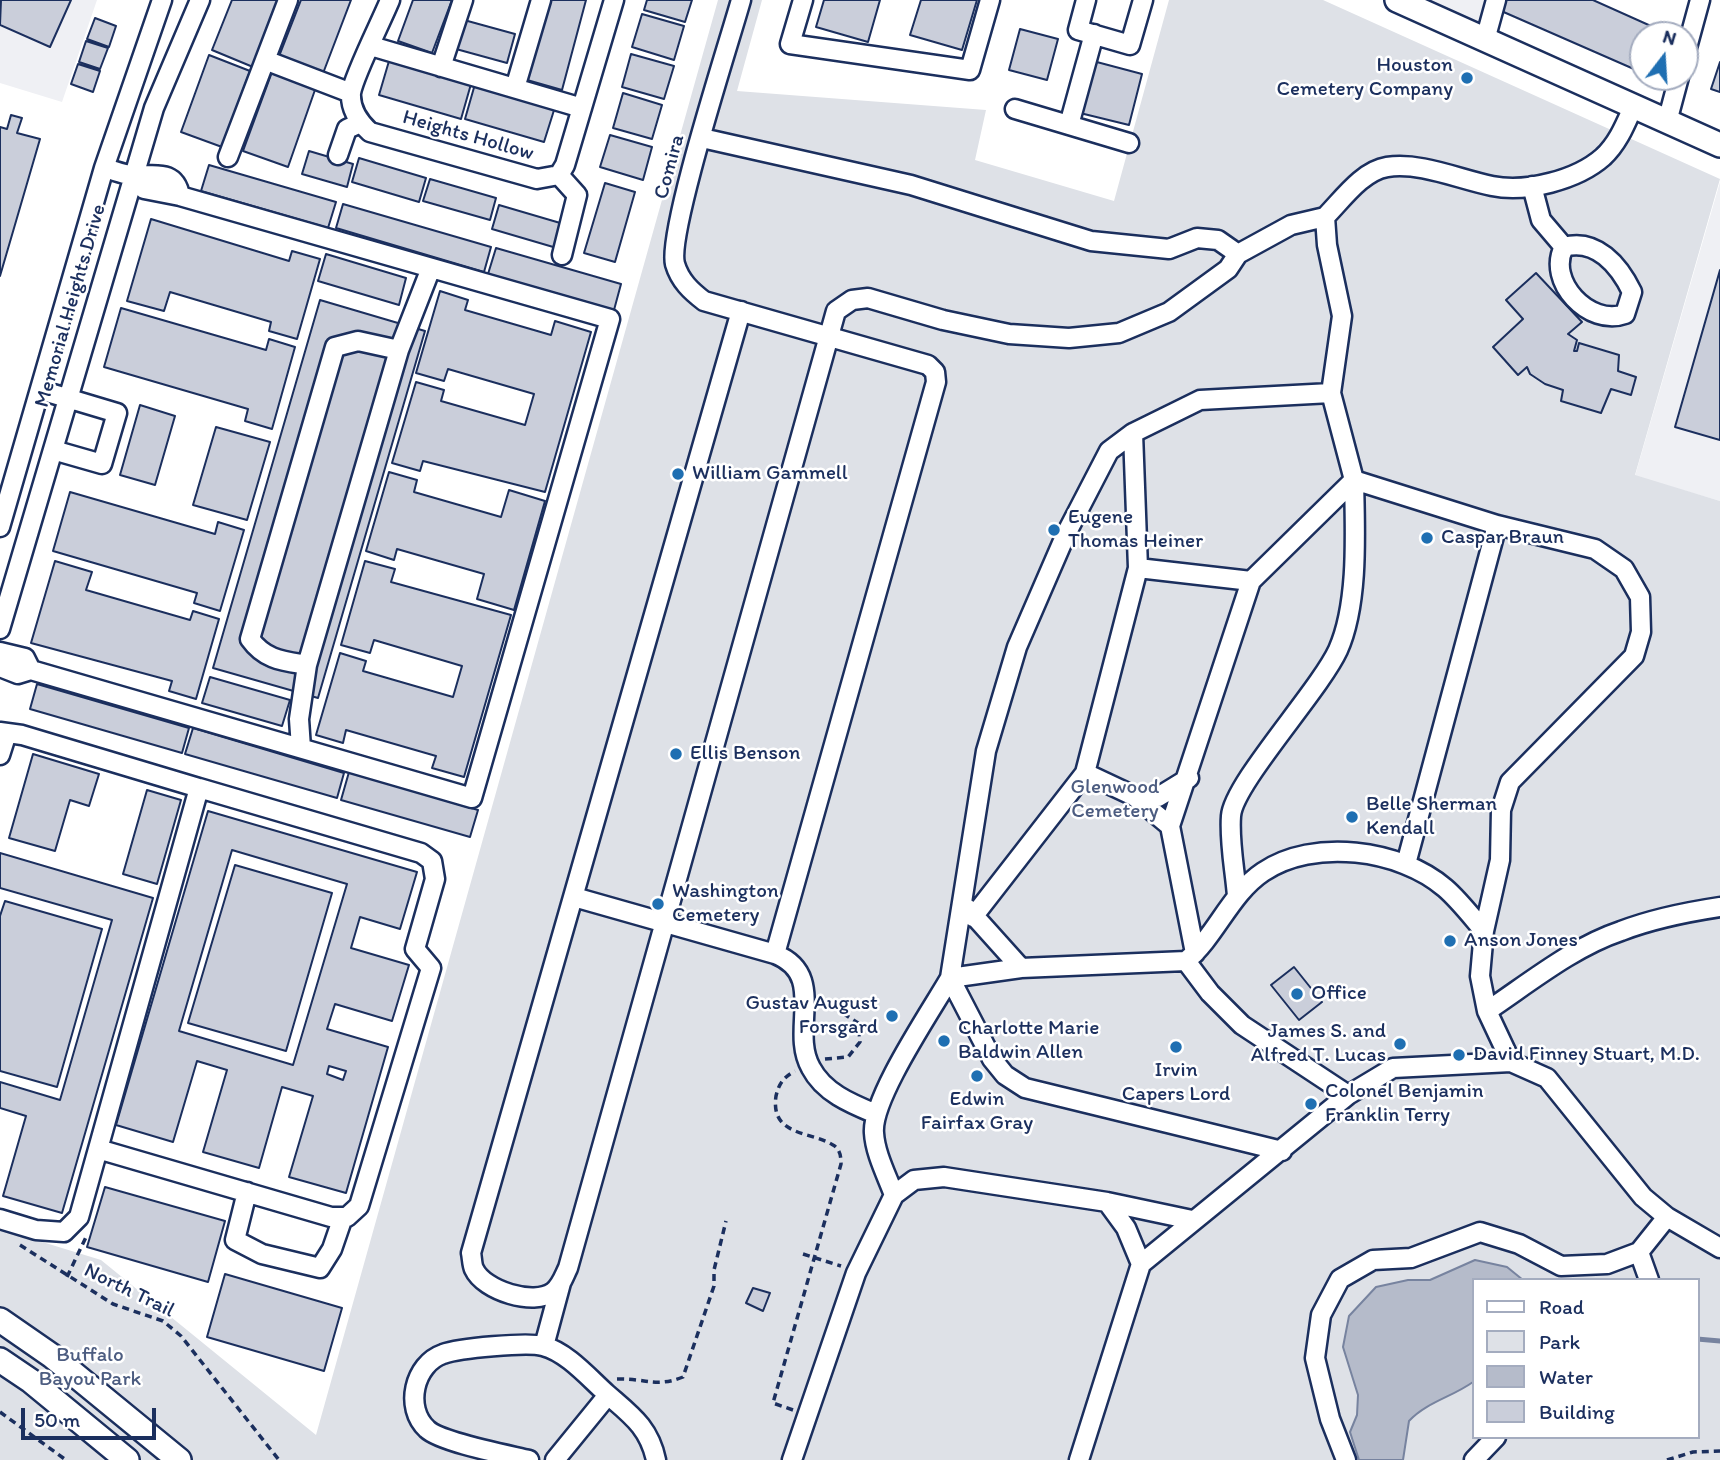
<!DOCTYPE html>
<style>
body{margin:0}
#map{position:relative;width:1720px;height:1460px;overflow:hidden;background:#fff;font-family:Itim,sans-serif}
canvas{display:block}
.legend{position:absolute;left:1472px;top:1278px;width:228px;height:161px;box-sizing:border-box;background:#fff;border:2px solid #a4acbf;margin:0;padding:9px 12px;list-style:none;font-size:21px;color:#1b2f5e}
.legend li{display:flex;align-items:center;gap:14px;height:35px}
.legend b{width:35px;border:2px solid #a4acbf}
.north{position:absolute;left:1629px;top:21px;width:70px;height:70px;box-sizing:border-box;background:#fff;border:2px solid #a4acbf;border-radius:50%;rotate:17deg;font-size:19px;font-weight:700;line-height:28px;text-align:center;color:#1b2f5e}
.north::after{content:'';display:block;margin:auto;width:24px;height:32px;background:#1f6fb2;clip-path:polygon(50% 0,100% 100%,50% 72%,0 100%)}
.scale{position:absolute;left:21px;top:1408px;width:135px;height:32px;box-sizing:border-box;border:4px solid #1b2f5e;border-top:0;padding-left:9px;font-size:21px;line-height:24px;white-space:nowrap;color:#1b2f5e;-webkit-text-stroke:5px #fff;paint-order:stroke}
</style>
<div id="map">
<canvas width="1720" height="1460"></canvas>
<ul class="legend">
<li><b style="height:9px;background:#fff"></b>Road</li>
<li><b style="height:19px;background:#dee1e7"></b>Park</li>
<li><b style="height:19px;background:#b5bbca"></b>Water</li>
<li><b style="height:19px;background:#caceda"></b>Building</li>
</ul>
<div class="north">N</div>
<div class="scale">50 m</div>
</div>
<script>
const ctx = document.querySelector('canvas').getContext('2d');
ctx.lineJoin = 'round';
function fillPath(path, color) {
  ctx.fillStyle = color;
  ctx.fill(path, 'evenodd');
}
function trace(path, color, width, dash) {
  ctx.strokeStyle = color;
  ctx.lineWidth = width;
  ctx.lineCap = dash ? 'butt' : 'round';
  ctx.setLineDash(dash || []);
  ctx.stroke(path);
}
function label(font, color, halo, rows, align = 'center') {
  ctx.font = font + ' Itim,sans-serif';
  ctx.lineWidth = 5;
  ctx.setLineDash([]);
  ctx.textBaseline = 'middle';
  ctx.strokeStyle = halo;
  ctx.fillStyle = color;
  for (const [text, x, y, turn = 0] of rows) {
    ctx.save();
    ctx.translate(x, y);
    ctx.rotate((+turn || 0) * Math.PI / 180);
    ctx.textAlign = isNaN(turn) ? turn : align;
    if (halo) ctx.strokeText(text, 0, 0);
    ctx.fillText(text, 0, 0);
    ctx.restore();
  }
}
fillPath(new Path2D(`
 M0,0H97L62,102L0,83Z
 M1425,0H1489L1482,24Z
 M1720,182V501L1635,476Z`), '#eff0f4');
fillPath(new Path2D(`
 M718,0H762L737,91L986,110L975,160L1114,201L1169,0H1323L1720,179L1635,475L1720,501V1460H0V1229L101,1260L316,1435ZM1473,1280H1697V1437H1473Z`), '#dee1e7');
const water = new Path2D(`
 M1475,1260L1507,1267L1523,1280H1473V1382C1452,1397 1427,1402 1409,1421L1403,1460H1359L1350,1432L1357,1415L1358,1395L1343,1347L1349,1316L1376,1287L1408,1280H1430Z`);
fillPath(water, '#b5bbca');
trace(water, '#77839f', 2);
trace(new Path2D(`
 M1697,1339L1720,1341`), '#77839f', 5);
const building = new Path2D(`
 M1,0H71L50,47L0,25Z
 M232,0H280L253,67L212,50Z
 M301,0H351L322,76L278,59Z
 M413,0H452L432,53L398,41Z
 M549,0H586L562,90L527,80Z
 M647,0H692L685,22L644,10Z
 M824,0H880L868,42L816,27Z
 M921,0H977L962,50L910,35Z
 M1504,0H1593L1671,35H1643V73L1499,10Z
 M642,14L684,26L674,60L632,47Z
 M95,18L116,26L109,47L87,39Z
 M464,20L515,34L507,63L456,49Z
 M1020,29L1058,39L1047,80L1009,70Z
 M86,41L108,48L100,69L79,62Z
 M631,54L674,66L664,99L622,87Z
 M209,55L250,71L222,147L181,132Z
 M389,61L471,84L461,119L379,95Z
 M1093,61L1142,74L1129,125L1080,113Z
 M1720,62V92L1711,89Z
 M78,64L100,71L93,92L71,84Z
 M272,72L316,87L288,167L243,151Z
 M475,84L555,107L544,142L465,119Z
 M623,93L662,105L652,139L613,128Z
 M11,115L22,118L17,133L40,139L0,276V127L7,129Z
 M610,135L652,147L643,180L600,167Z
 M309,151L353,164L347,187L302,174Z
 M359,158L426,178L419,202L352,182Z
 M209,165L336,202L328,228L201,191Z
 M430,179L496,198L490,220L423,201Z
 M605,183L635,192L615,262L584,253Z
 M343,204L491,247L484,272L336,228Z
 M499,205L567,225L560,249L492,229Z
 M151,219L289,261L292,251L320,259L297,339L269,331L271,322L170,292L164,311L127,301Z
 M496,248L621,284L614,310L488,274Z
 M326,254L406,278L399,305L318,281Z
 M1720,270V440L1675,427Z
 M1536,273L1582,322L1568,334L1577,340L1574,351H1577L1579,343L1619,355L1618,371L1636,377L1631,395L1611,389L1601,413L1561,401L1563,390L1545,384L1530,374L1527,367L1518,375L1493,347L1523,319L1506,300Z
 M440,291L468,300L465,310L551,335L555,321L591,332L545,492L423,461L420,471L392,463L416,382L444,390L441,401L525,425L534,394L448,369L444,381L416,373Z
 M320,300L425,331L318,698L213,668Z
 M121,308L266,350L269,339L295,347L272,429L245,421L248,409L104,367Z
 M140,405L175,416L155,485L120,475Z
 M216,427L270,442L247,520L193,505Z
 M389,472L417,480L414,492L501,517L509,490L545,501L514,610L477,599L484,574L397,549L394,560L366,551Z
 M70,492L215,534L218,522L244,530L220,611L194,603L197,593L53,551Z
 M55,561L92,572L86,590L190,620L193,611L219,619L196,699L169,691L172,681L31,643Z
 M365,561L395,569L391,582L511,615L464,777L432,768L436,756L346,730L343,743L316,735L340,653L366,661L363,671L453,697L462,666L374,640L370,653L341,645Z
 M210,677L290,700L282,726L202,703Z
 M37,684L189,728L182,753L30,709Z
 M193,728L344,773L337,798L185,754Z
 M33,754L99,774L89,806L70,800L55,851L9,838Z
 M349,772L478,810L470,837L341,800Z
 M147,790L181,800L157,884L123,874Z
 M208,811L417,872L400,929L360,917L351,948L409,965L392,1021L335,1004L327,1029L388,1047L346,1193L289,1177L313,1096L282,1087L259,1168L203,1152L227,1070L197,1061L173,1142L116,1125ZM232,850L347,884L293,1065L179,1031ZM329,1066L346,1071L343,1080L327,1074Z
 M0,853L153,898L62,1213L3,1196L26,1116L0,1108V1082L60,1100L112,920L0,888Z
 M235,865L332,893L286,1051L188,1023Z
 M5,901L102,929L57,1087L0,1071V916Z
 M1294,967L1322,1002L1299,1020L1271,985Z
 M105,1187L225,1221L208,1282L87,1247Z
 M225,1274L342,1308L324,1371L207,1337Z
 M753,1288L770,1293L763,1311L746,1303Z`);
fillPath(building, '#caceda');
trace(building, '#1b2f5e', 2);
const minor = new Path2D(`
 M390,0C382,20 354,75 351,93C350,109 359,122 370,132L537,179L559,175L565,165L614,0
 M803,0L790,44L970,70L990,0
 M1086,0L1078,30L1130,45L1143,0
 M1485,40L1496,0
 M371,46L582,108
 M1685,55L1700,0
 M265,60L351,93
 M441,67L463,0
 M515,88L541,0
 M1633,107C1625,125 1618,143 1603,157C1577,180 1526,193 1492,186C1458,179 1421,162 1387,167C1362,171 1342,200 1325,217L1327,245L1342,316L1331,393L1354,480L1497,525L1595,549L1624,569L1640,597L1641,632L1634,656L1510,782L1501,810L1500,860L1484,931L1480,976L1487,1011L1511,1062L1547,1078L1643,1197L1667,1217L1720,1248
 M1015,109L1129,143
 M1667,122L1679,77
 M1069,125L1094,34
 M702,138L911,185L1091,241L1169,249L1197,238L1218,240L1238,254
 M338,155L347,129L360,123
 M228,157L288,0
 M104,168C113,170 122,174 131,175C149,178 175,166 180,196L144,189L133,176
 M559,175L577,195L562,255
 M1532,186L1541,220L1564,247C1546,281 1589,327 1625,314L1632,292C1619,265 1596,238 1564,247
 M741,311L471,1253C472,1257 472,1265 474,1269C484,1291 534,1306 553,1292C561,1286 564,1276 568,1268L836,311L852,300L868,298L943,320L1009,334L1069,338L1119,333L1169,312L1228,269L1238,254L1291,225L1325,217
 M399,350L358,341L335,347L250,639C265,660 283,661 307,665L399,350L431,268
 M40,390L117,413L102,464L53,450
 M0,527L104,168L162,0
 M1138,568L1251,581L1354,480
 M0,629L154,108L200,0
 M0,652L25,658L31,670L18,674L0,667
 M31,670L472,798L610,319L180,196
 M0,732L22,735L199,788L79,1217L64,1232L36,1230L0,1219
 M301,748L299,719L307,665
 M0,755L7,733
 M1085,773L1134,796L1158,797L1189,778
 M1134,796L1170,826
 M1406,864L1497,525
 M1237,896C1235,870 1229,842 1231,816C1233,784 1319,691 1338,650C1359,603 1355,531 1354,480
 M574,897L775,954L936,382L935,372L928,365L704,301C691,291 680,281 675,264C667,233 729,43 741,0
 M968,909L1021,968
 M973,917L1085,773L1138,568L1133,433
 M1195,953L1170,826L1251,581
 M775,954C828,975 789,1030 811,1068C824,1093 852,1104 876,1114
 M1186,961L1210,993L1242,1025L1348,1095
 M1487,1011C1529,983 1573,947 1621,931C1652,919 1687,912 1720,907
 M98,1149L331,1217H347L359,1206L431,968L415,949L435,879L432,861L421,853L199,788
 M1282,1151L1025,1088L1005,1075L992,1059L950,978L986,751L1017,647L1066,534L1109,451L1133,433L1200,400L1331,393
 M247,1192L235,1240L262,1254L320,1268L332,1249L343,1217
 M1107,1202L1126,1228L1141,1264
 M1192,1220L1107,1202L944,1177L914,1180L894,1195C887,1176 875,1153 874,1133C871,1099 931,1011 950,978L1021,968L1186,961C1216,936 1230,894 1263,872C1313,838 1400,849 1445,888C1459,900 1472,917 1484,931
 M1639,1252L1649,1280
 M544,1346L561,1283
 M529,1460C508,1455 440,1442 427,1429C404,1408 414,1364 443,1354C459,1348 527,1342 543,1346C567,1352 589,1378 607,1394C631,1415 649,1427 656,1460
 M555,1460L608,1395
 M792,1460L856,1273L894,1195
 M1079,1460L1141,1264L1348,1095L1393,1068L1511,1062
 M1346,1460L1330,1419L1315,1358L1321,1315L1340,1279L1373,1260L1411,1258L1480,1232L1519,1244L1561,1266L1607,1264L1639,1252L1667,1217
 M1474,1460L1496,1437`);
const major = new Path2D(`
 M1397,0L1720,145
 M0,1320L52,1356L179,1460
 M0,1360L31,1381L127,1460`);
trace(minor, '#1b2f5e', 23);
trace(major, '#1b2f5e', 28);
trace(new Path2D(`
 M825,1059L848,1057L860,1042L858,1023L844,1014
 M20,1245L113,1304L163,1321L181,1336L279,1460
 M803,1254L841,1266
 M67,1277L87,1235
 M617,1379C645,1378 656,1388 683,1377L714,1286V1270L726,1221
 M793,1410L773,1403L841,1164C841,1156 840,1149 833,1145C812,1131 770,1137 776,1096C779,1083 784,1077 795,1071
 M0,1412L66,1460
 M1667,1460L1693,1452L1720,1451`), '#1b2f5e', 3.5, [7, 5]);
trace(minor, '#fff', 18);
trace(major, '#fff', 23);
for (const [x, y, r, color] of [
 [1467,78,7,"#1f6fb2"],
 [678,474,7,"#1f6fb2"],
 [1054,530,7,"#1f6fb2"],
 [1427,538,7,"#1f6fb2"],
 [676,754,7,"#1f6fb2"],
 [1352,817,7,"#1f6fb2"],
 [658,904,7,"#1f6fb2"],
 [1450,941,7,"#1f6fb2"],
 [1297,994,7,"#1f6fb2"],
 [892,1016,7,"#1f6fb2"],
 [944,1041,7,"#1f6fb2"],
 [1400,1044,7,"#1f6fb2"],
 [1176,1047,7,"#1f6fb2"],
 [1459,1055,7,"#1f6fb2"],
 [977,1076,7,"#1f6fb2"],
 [1311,1104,7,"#1f6fb2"]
]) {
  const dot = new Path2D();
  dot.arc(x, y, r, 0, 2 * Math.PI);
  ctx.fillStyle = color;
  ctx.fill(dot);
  trace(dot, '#fff', 2.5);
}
label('21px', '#1b2f5e', '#fff', [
 ["Houston",1453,66,"right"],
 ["Cemetery Company",1453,90,"right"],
 ["William Gammell",692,474],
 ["Eugene",1068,518],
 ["Thomas Heiner",1068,542],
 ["Caspar Braun",1441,538],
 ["Ellis Benson",690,754],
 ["Belle Sherman",1366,805],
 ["Kendall",1366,829],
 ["Washington",672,892],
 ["Cemetery",672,916],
 ["Anson Jones",1464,941],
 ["Office",1311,994],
 ["Gustav August",878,1004,"right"],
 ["Forsgard",878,1028,"right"],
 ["Charlotte Marie",958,1029],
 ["Baldwin Allen",958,1053],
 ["James S. and",1386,1032,"right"],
 ["Alfred T. Lucas",1386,1056,"right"],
 ["David Finney Stuart, M.D.",1473,1055],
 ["Irvin",1176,1071,"center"],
 ["Capers Lord",1176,1095,"center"],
 ["Colonel Benjamin",1325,1092],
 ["Franklin Terry",1325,1116],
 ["Edwin",977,1100,"center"],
 ["Fairfax Gray",977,1124,"center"]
], 'left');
label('21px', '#1b2f5e', '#fff', [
 ["Heights Hollow",468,136,16],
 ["Comira",670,167,-75],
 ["Memorial Heights Drive",71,306,-74],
 ["North Trail",129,1291,26]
]);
label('21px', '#4c5c80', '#fff', [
 ["Glenwood",1115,788],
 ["Cemetery",1115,812],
 ["Buffalo",90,1356],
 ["Bayou Park",90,1380]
]);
</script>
